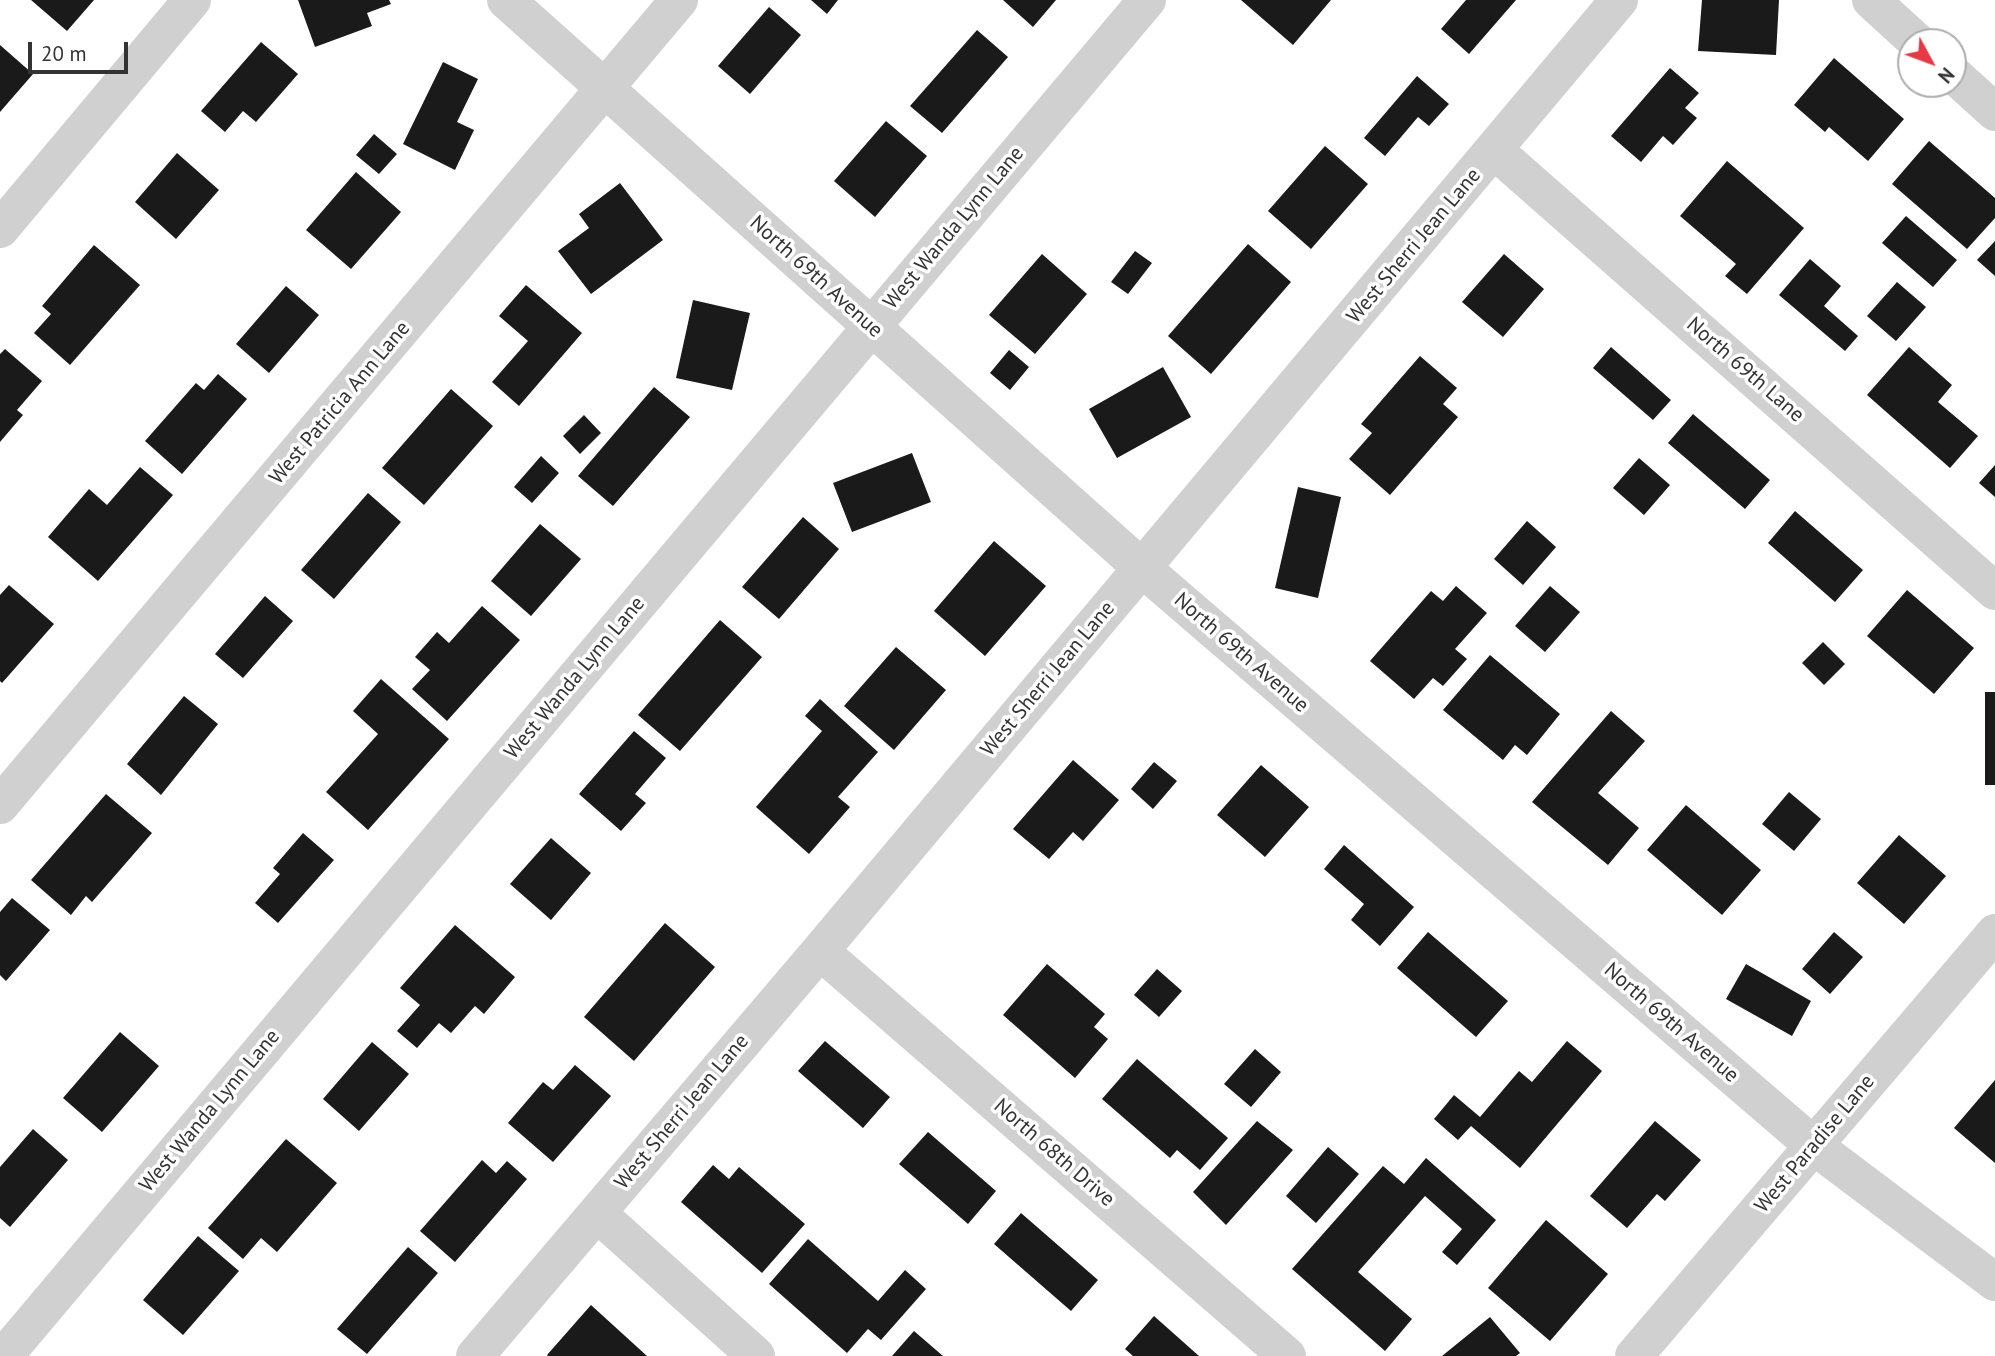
<!DOCTYPE html>
<style>
body{margin:0}
#map{position:relative;width:1995px;height:1356px;overflow:hidden;background:#fff;font-family:"PT Sans",sans-serif}
canvas{display:block}
.north{position:absolute;left:1897px;top:28px;width:70px;height:70px;box-sizing:border-box;background:#fff;border:2px solid #adadad;border-radius:50%;rotate:131deg;font-size:19px;font-weight:700;line-height:28px;text-align:center;color:#333}
.north::after{content:'';display:block;margin:auto;width:24px;height:32px;background:#e63946;clip-path:polygon(50% 0,100% 100%,50% 72%,0 100%)}
.scale{position:absolute;left:28px;top:42px;width:100px;height:32px;box-sizing:border-box;border:4px solid #333;border-top:0;padding-left:9px;font-size:21px;line-height:24px;white-space:nowrap;color:#333;-webkit-text-stroke:5px #fff;paint-order:stroke}
</style>
<div id="map">
<canvas width="1995" height="1356"></canvas>
<div class="north">N</div>
<div class="scale">20 m</div>
</div>
<script>
const ctx = document.querySelector('canvas').getContext('2d');
ctx.lineJoin = 'round';
function fillPath(path, color) {
  ctx.fillStyle = color;
  ctx.fill(path, 'evenodd');
}
function trace(path, color, width, dash) {
  ctx.strokeStyle = color;
  ctx.lineWidth = width;
  ctx.lineCap = dash ? 'butt' : 'round';
  ctx.setLineDash(dash || []);
  ctx.stroke(path);
}
function label(font, color, halo, rows, align = 'center') {
  ctx.font = font + ' "PT Sans",sans-serif';
  ctx.lineWidth = 7;
  ctx.setLineDash([]);
  ctx.textBaseline = 'middle';
  ctx.strokeStyle = halo;
  ctx.fillStyle = color;
  for (const [text, x, y, turn = 0] of rows) {
    ctx.save();
    ctx.translate(x, y);
    ctx.rotate((+turn || 0) * Math.PI / 180);
    ctx.textAlign = isNaN(turn) ? turn : align;
    if (halo) ctx.strokeText(text, 0, 0);
    ctx.fillText(text, 0, 0);
    ctx.restore();
  }
}
fillPath(new Path2D(`
 M31,0H94L67,31Z
 M298,0H389L391,4L367,13L372,26L315,47Z
 M811,0H838L827,14Z
 M1003,0H1056L1033,27Z
 M1241,0H1331L1293,45Z
 M1466,0H1516L1469,54L1441,29Z
 M1702,0H1779L1776,55L1698,51Z
 M769,7L801,35L750,94L718,66Z
 M977,30L1008,57L942,133L910,106Z
 M261,42L298,74L256,122L243,111L225,132L201,111Z
 M0,45L33,74L0,112Z
 M1834,58L1904,119L1868,161L1829,127L1825,132L1794,105Z
 M443,62L478,79L457,122L474,130L455,170L403,144Z
 M1670,68L1699,93L1685,108L1697,118L1673,145L1663,136L1641,162L1611,136Z
 M1417,76L1449,104L1429,126L1418,117L1385,156L1364,138Z
 M886,121L927,156L875,217L834,181Z
 M374,134L397,154L379,174L356,155Z
 M1929,141L1995,198V218L1967,249L1892,184Z
 M1325,146L1368,184L1311,249L1268,211Z
 M177,153L219,190L176,239L135,202Z
 M1727,161L1804,228L1747,294L1725,276L1736,264L1680,216Z
 M356,172L401,212L351,269L306,230Z
 M620,183L663,240L591,294L558,251L589,228L579,214Z
 M1906,216L1957,260L1933,287L1882,243Z
 M1995,241V276L1977,260Z
 M1248,244L1291,282L1211,374L1168,336Z
 M94,245L140,285L70,365L34,333L51,314L42,306Z
 M1135,251L1152,263L1128,294L1111,282Z
 M1042,254L1087,294L1035,354L989,315Z
 M1504,254L1544,289L1503,337L1462,302Z
 M1810,259L1841,286L1824,306L1858,336L1845,351L1779,295Z
 M1897,282L1926,307L1896,341L1867,316Z
 M526,285L582,333L519,406L492,382L528,341L499,316Z
 M286,286L319,315L269,373L236,344Z
 M693,300L750,313L732,390L676,378Z
 M1611,347L1671,400L1653,420L1593,368Z
 M1909,347L1952,385L1938,402L1978,436L1950,468L1867,395Z
 M5,349L42,381L17,410L23,415L0,442V354Z
 M1009,350L1029,367L1010,390L990,373Z
 M1420,356L1457,388L1443,404L1458,417L1390,495L1349,459L1372,433L1361,424Z
 M1163,367L1191,417L1117,458L1089,409Z
 M218,374L247,399L182,474L145,441L196,383L204,390Z
 M654,387L690,417L613,506L578,476Z
 M451,389L493,426L424,505L382,468Z
 M1693,414L1770,480L1745,509L1668,443Z
 M584,415L601,433L580,454L563,436Z
 M912,453L931,502L852,532L833,483Z
 M541,456L559,473L532,503L514,487Z
 M1639,458L1670,485L1644,515L1613,488Z
 M1995,465V497L1979,483Z
 M140,467L173,495L98,581L48,537L89,489L107,505Z
 M1298,487L1341,497L1318,598L1275,588Z
 M368,493L401,522L334,599L301,570Z
 M1795,511L1863,570L1835,602L1768,543Z
 M803,517L839,549L779,619L742,587Z
 M1527,521L1556,547L1523,585L1494,559Z
 M540,524L581,559L531,616L491,581Z
 M994,541L1046,586L985,656L934,611Z
 M9,585L54,624L2,683L0,681V595Z
 M1456,586L1487,613L1455,649L1467,659L1443,686L1433,678L1414,699L1370,661L1431,591L1443,601Z
 M1550,586L1580,612L1545,652L1515,626Z
 M1907,590L1974,648L1934,694L1867,636Z
 M265,596L293,621L243,678L215,654Z
 M482,606L520,640L447,721L412,689L430,670L415,657L437,632L449,643Z
 M720,620L762,657L680,751L638,715Z
 M1823,642L1845,664L1824,685L1802,663Z
 M896,647L946,690L894,750L844,706Z
 M1490,655L1560,714L1527,755L1515,745L1503,760L1443,710Z
 M381,679L449,739L368,830L326,792L378,734L353,711Z
 M1985,692H1995V785H1985Z
 M184,696L218,724L161,795L127,764Z
 M820,699L878,752L838,797L850,807L809,854L756,807L822,731L805,716Z
 M1611,711L1645,741L1598,793L1639,828L1608,865L1532,802Z
 M634,731L666,758L635,794L646,803L621,831L579,794Z
 M1073,760L1119,800L1083,841L1073,832L1049,859L1013,829Z
 M1154,762L1177,781L1153,809L1131,789Z
 M1261,765L1309,807L1265,857L1217,815Z
 M1789,792L1821,819L1794,851L1762,824Z
 M106,794L152,833L92,902L86,896L71,915L31,880Z
 M1686,805L1761,870L1722,915L1647,850Z
 M303,833L334,860L278,923L255,903L280,874L273,868Z
 M1899,835L1946,876L1904,924L1857,883Z
 M551,838L591,873L551,920L510,884Z
 M1344,845L1414,907L1380,946L1351,920L1364,904L1324,869Z
 M12,898L50,930L6,981L0,975V912Z
 M665,923L715,967L634,1061L584,1017Z
 M455,925L515,977L484,1014L475,1006L451,1033L439,1023L417,1048L397,1031L420,1005L400,988Z
 M1428,932L1508,1001L1476,1037L1397,968Z
 M1834,932L1863,957L1830,994L1802,969Z
 M1047,964L1105,1014L1094,1027L1108,1039L1075,1078L1003,1015Z
 M1746,964L1811,1001L1792,1036L1726,999Z
 M1157,969L1182,991L1159,1017L1134,995Z
 M120,1032L159,1066L102,1132L63,1098Z
 M825,1041L890,1097L863,1128L798,1071Z
 M1567,1041L1602,1071L1520,1168L1471,1126L1458,1140L1434,1119L1454,1095L1480,1117L1519,1071L1532,1082Z
 M372,1042L409,1074L359,1131L323,1099Z
 M1255,1049L1281,1072L1251,1107L1224,1084Z
 M1137,1059L1228,1138L1200,1170L1177,1150L1170,1158L1102,1099Z
 M575,1065L611,1096L553,1162L508,1123L543,1082L553,1090Z
 M1995,1080V1163L1954,1128Z
 M1257,1121L1293,1150L1226,1225L1193,1192Z
 M1655,1121L1701,1160L1665,1201L1657,1194L1627,1228L1590,1196Z
 M33,1129L68,1160L10,1227L0,1218V1167Z
 M928,1132L996,1191L968,1224L899,1164Z
 M286,1139L337,1183L277,1252L261,1238L243,1259L208,1228Z
 M1328,1147L1359,1174L1316,1223L1286,1196Z
 M1426,1158L1496,1220L1457,1265L1442,1252L1462,1229L1425,1196L1358,1272L1412,1319L1385,1351L1292,1269L1383,1166L1404,1184Z
 M482,1160L496,1173L507,1161L527,1179L455,1262L420,1231Z
 M713,1165L729,1179L739,1167L805,1224L762,1273L681,1202Z
 M1021,1213L1098,1280L1071,1311L994,1244Z
 M1546,1220L1608,1274L1550,1341L1488,1288Z
 M198,1236L239,1271L183,1335L143,1300Z
 M808,1239L878,1301L905,1270L926,1289L881,1340L868,1329L847,1353L769,1284Z
 M408,1247L438,1273L367,1354L337,1329Z
 M591,1305L647,1356H548L547,1355Z
 M1154,1316L1199,1356H1133L1125,1349Z
 M1490,1317L1520,1353L1516,1356H1442Z
 M914,1331L943,1356H892Z`), '#1a1a1a');
trace(new Path2D(`
 M506,0L1142,568L1814,1146L1995,1282
 M1871,0L1917,42
 M1953,74L1995,112
 M1494,150L1995,591
 M0,229L192,0
 M0,805L679,0
 M820,951L1287,1356
 M597,1213L756,1356
 M4,1356L1147,0
 M475,1356L820,951L1619,0
 M1634,1356L1995,933`), '#d0d0d0', 38);
label('21px', '#333', '#fff', [
 ["West Wanda Lynn Lane",954,228,-50],
 ["West Sherri Jean Lane",1414,246,-50],
 ["North 69th Avenue",816,277,42],
 ["North 69th Lane",1745,370,41],
 ["West Patricia Ann Lane",340,403,-50],
 ["North 69th Avenue",1241,653,41],
 ["West Wanda Lynn Lane",575,678,-50],
 ["West Sherri Jean Lane",1048,679,-50],
 ["North 69th Avenue",1671,1023,41],
 ["West Wanda Lynn Lane",210,1111,-50],
 ["West Sherri Jean Lane",682,1112,-50],
 ["West Paradise Lane",1815,1144,-50],
 ["North 68th Drive",1054,1153,41]
]);
</script>
